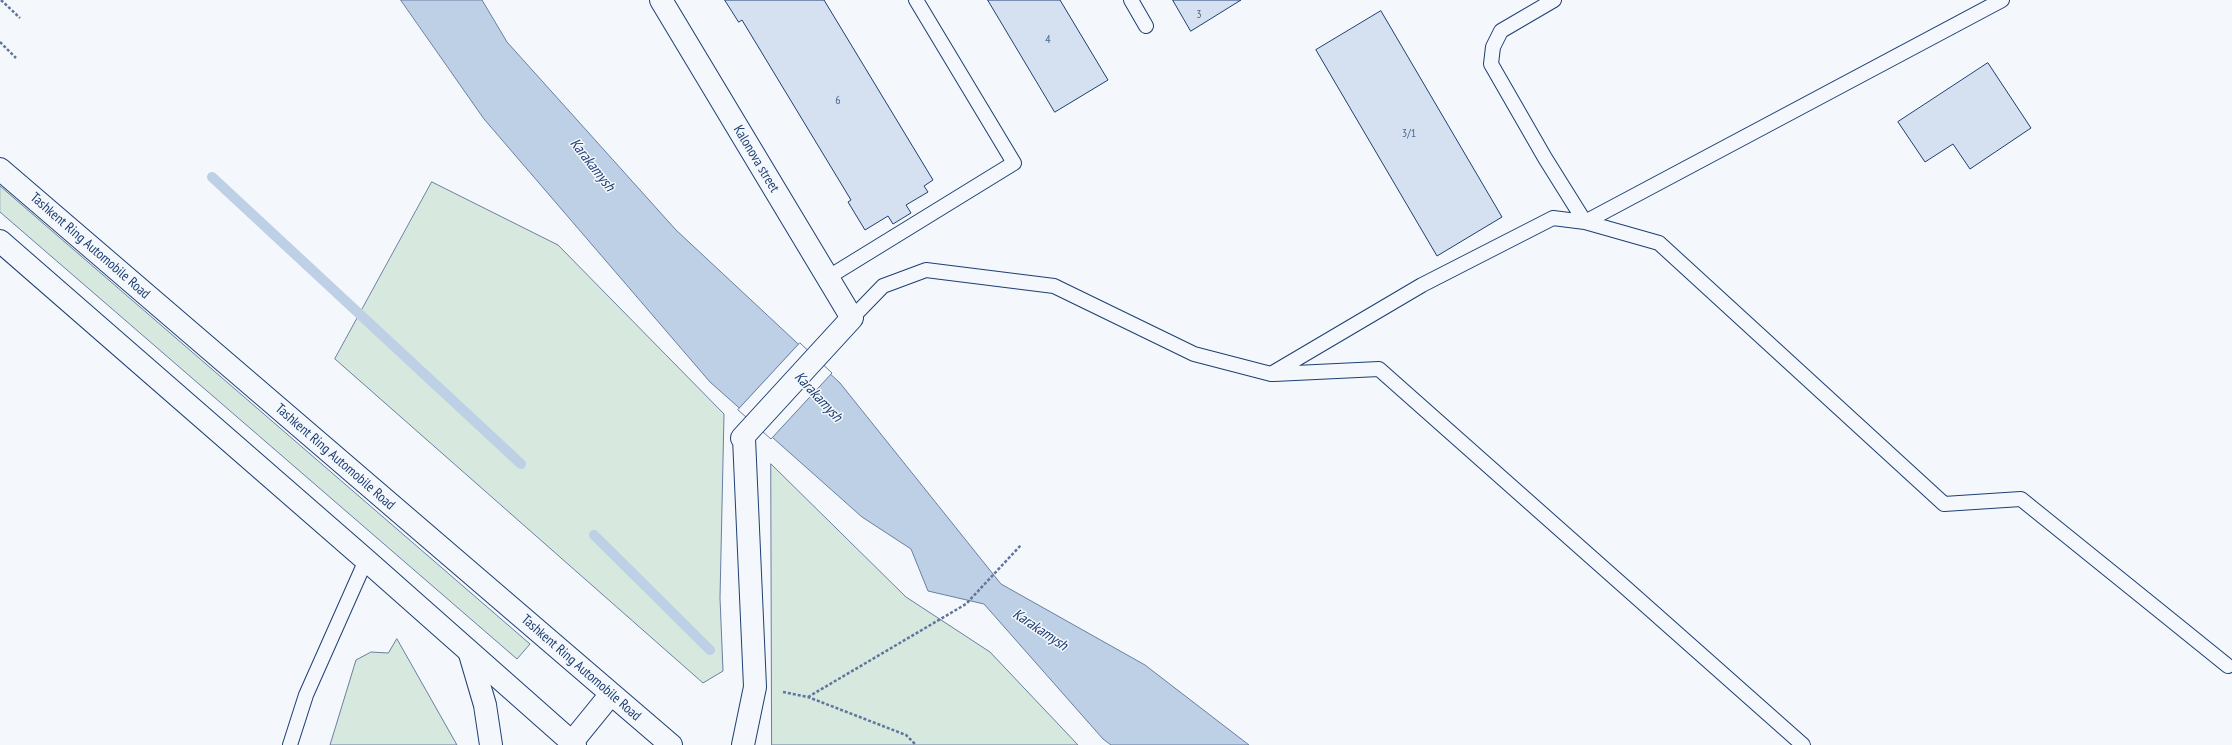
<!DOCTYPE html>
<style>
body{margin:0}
canvas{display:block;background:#f4f7fb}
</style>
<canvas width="2232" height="745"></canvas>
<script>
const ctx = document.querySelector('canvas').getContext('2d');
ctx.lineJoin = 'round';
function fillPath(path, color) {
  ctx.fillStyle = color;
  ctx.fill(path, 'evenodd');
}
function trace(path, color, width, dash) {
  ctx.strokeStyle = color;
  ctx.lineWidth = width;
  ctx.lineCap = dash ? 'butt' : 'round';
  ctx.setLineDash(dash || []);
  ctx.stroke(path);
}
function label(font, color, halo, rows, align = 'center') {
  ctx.font = font + ' "PT Sans Narrow",sans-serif';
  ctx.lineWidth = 3;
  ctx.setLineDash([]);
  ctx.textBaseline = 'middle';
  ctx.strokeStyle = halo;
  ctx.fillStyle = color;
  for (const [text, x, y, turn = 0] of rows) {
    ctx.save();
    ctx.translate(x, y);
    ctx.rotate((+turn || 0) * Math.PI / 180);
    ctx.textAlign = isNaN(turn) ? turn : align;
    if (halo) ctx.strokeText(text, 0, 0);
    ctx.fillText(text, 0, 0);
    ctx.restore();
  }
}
const green = new Path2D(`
 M432,182L558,245L724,414L720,598L723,671L703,683L335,359Z
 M0,186L530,644L517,659L0,212Z
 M771,464L906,597L990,652L1078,745H772Z
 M397,639L457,745H330L356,660L371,652L388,653Z`);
fillPath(green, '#d7e8df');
trace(green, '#687fa3', 1);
const water = new Path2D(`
 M401,0H482L507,42L676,230L840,383L1001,584L1145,665L1249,745H1111L1103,739L984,604L928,591L911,549L862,517L710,382L484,119Z`);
fillPath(water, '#bed0e5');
trace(water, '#687fa3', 1);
const pier = new Path2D(`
 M800,343L832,373L771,439L738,410Z`);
fillPath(pier, '#f4f7fb');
trace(pier, '#687fa3', 1);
trace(new Path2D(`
 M212,177L521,464
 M594,535L710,650`), '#bed0e5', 10);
const building = new Path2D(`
 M725,0H824L933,180L924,186L928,192L906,205L911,213L893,224L888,216L865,230L848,202L851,200L742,20L739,22Z
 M988,0H1060L1108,80L1055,112Z
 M1173,0H1241L1191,31Z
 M1381,11L1502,217L1437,256L1316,50Z
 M1988,63L2031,128L1970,169L1953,144L1925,162L1898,122Z`);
fillPath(building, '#d5e0f0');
trace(building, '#1d3f73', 1);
const lane = new Path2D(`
 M1131,0L1146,26
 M1554,0L1501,31L1493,47L1491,64L1545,158L1585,222L2002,0
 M827,278L1014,163L916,0
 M852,318L883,286L926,270L1054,286L1194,354L1271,374L1422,285L1553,218L1585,222L1659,243L1944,504L2021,499L2228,666
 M1274,374L1379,369L1803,745
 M290,745L306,695L366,560`);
const street = new Path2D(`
 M661,0L852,318L742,438H744L755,687L743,745`);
const secondary = new Path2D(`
 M470,654L485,705L491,745`);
const highway = new Path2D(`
 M0,169L671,745
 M0,241L366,560L575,745
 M572,742L611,694`);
trace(lane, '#1d3f73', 16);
trace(street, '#1d3f73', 24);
trace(secondary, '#1d3f73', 24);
trace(highway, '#1d3f73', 24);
trace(new Path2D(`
 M1,0L20,18
 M0,42L16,58
 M783,692L808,697L906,735L916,745
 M808,697L966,604L1021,545`), '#5e769c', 2.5, [3, 2]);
trace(lane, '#f4f7fb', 14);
trace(street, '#f4f7fb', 22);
trace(secondary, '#f4f7fb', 22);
trace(highway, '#f4f7fb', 22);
label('12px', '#4b6792', null, [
 ["3",1199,15],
 ["4",1048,40],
 ["6",838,101],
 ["3/1",1409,134]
]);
label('14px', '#1d3f73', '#f4f7fb', [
 ["Kalonova street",756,159,59],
 ["Tashkent Ring Automobile Road",90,246,41],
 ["Tashkent Ring Automobile Road",335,457,41],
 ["Tashkent Ring Automobile Road",581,668,41]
]);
label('italic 15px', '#1d3f73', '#f4f7fb', [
 ["Karakamysh",592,165,52],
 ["Karakamysh",818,397,47],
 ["Karakamysh",1040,630,34]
]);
</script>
